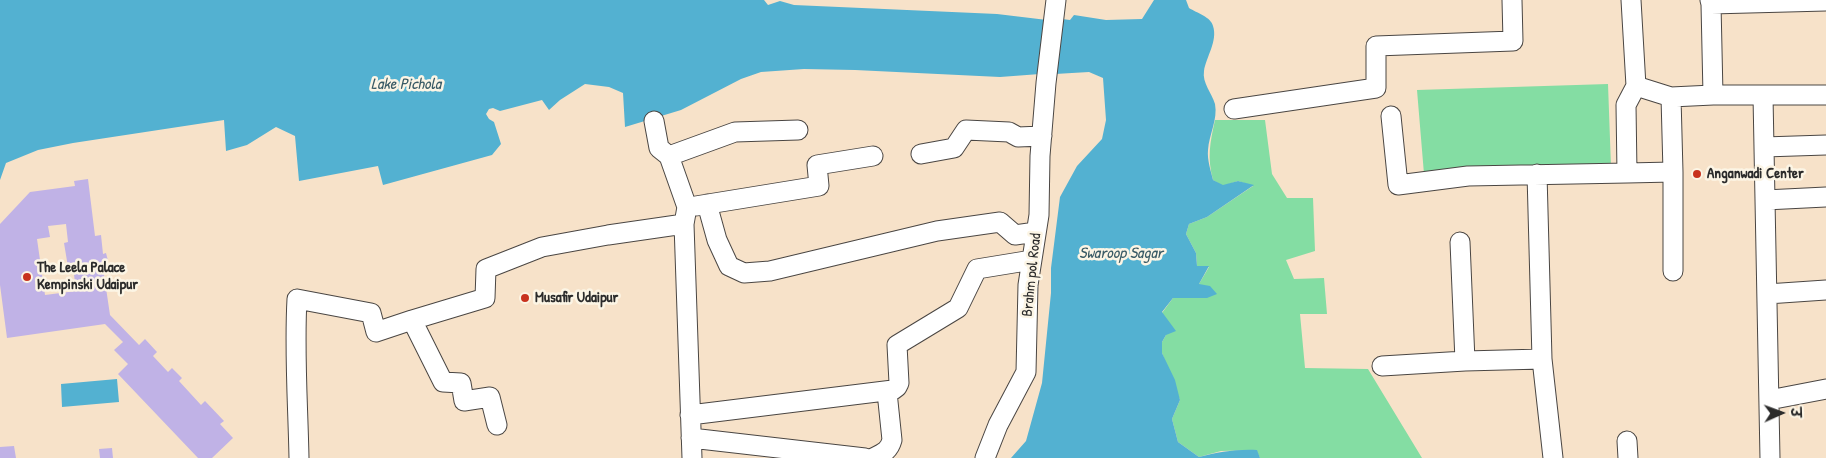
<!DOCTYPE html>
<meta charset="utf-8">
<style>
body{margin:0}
#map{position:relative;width:1826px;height:458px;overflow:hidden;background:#f7e2c9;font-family:"Patrick Hand","Playpen Sans Deva",sans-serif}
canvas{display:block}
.north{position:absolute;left:1756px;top:388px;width:50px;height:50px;-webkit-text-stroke:4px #fcf5e5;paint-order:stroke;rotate:88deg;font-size:14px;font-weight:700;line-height:20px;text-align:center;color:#2b2b2b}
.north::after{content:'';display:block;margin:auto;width:18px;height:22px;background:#2b2b2b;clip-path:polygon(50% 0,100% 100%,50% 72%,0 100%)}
</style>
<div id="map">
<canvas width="1826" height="458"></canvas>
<div class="north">उ</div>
</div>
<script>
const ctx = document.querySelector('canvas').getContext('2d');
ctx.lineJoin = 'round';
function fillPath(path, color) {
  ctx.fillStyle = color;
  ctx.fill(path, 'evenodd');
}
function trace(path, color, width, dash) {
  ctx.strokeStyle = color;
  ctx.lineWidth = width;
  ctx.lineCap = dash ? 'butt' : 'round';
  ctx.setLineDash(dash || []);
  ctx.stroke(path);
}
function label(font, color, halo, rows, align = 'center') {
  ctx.font = font + ' "Patrick Hand",sans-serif';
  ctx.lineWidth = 5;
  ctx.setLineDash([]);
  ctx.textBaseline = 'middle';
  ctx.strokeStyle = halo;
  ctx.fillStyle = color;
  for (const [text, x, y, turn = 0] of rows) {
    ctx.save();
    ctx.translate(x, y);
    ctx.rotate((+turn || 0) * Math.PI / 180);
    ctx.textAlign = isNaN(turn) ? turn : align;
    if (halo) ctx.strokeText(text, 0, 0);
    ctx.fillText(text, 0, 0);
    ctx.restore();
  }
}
fillPath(new Path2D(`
 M1608,84L1611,167L1424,174L1417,90Z
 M1215,120H1265L1272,174L1287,198H1313L1315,251L1286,260L1294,279L1324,278L1327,314H1300L1305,368L1368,369L1422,458H1260L1256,450L1221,451L1199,457L1178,442L1172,419L1180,400L1162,353V342L1166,335L1162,313L1173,298H1196L1199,284L1209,267L1197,266L1196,253L1186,234L1189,224L1207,217L1253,186L1238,181L1223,186L1213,180C1207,157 1210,143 1215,120Z`), '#84dda3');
fillPath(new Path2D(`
 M0,0H764L768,5L780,1L794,5L997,14L1047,20L1040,74L1000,77L855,70L804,69L761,72L741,79L681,110L625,127L623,93L609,87L585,84L560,100L549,110L542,100L500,111L493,108L489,109L486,114L489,119L494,122L501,144L492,155L383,185L378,166L299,181L295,136L276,127L247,145L226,151L224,120L73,143L38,150L6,163L0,180Z
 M1154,0H1186L1189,8C1197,13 1211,17 1213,26C1218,41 1206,57 1204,71C1202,83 1212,93 1215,104C1218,119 1209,135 1208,150C1207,160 1211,171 1213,180L1223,185L1238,181L1254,185L1207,217L1189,224L1186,234L1196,253L1197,266H1209L1199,284L1210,286L1217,294L1207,298H1173L1162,312L1176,331L1166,335L1162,342V353L1175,380L1180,400L1172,419L1178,442L1199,457C1218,452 1236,449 1257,450L1260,458H1011L1026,441L1042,383L1051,293V268L1060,197L1077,166L1102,139L1106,120L1103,78L1089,72L1055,74L1062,19L1070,20L1074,15L1106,20L1142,19Z
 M117,379L119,402L62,407L61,384Z`), '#53b1d1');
fillPath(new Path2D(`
 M88,179L95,236L101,235L103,254L106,253L108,261H102L110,315L139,345L145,339L157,352L153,356L168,372L172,368L182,378L179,381L201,405L205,401L224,421L220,424L233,438L212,458H198L118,374L128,364L114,350L123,342L105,324L7,338L0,285V224L30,192L75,186L74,181ZM66,224L68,242L64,243L68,267L73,266L76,291L45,295L37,239L50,237L48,226Z
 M14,446L16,458H0V447Z
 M112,448L113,458H100L99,449Z`), '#c0b2e6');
const minor = new Path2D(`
 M1631,0L1636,86L1671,97L1713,95H1826
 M1710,0L1711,4L1826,1
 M1711,4L1713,95
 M1763,96L1765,200
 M1671,97L1673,172
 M1234,109L1376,88V46L1513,41L1512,0
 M1391,116L1398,185L1468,176L1627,173L1626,105L1636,86
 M654,121L659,148L669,156L687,207L684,224L692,458
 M1764,147L1826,145
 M921,154L954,148L966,130L1009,132L1018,137L1042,136
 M669,156L735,132L798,130
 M1627,173L1673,172V271
 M1537,174L1542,359L1553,458
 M707,204L717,240L729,266L744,273L770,271L937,231L1000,222L1015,235L1036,232
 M696,206L819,186L817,165L873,156
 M1460,242L1465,361
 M1767,294L1826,290
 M1382,366L1465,361L1542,359
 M1769,400L1826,389
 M690,415L893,390L897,387L899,383L897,345L958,308L977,269L1032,260
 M497,425L490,397L464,401L461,383L443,382L412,320L485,298L486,269L542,247L608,235L684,224
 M691,438L865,458
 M1627,441L1628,458
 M299,458C298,405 294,352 297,299L371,313L376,332L412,320
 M873,458C883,453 889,451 892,440L887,392
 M985,458L998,425L1026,372L1028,285L1039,215L1040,156L1046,83L1056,0
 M1770,458L1765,200L1826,197`);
trace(minor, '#4a4643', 21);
trace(minor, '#fff', 19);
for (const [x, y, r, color] of [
 [1697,174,5,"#c8321e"],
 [27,277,5,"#c8321e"],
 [525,298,5,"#c8321e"]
]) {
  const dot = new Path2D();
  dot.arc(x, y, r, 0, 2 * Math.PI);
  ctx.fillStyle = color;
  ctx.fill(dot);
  trace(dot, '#fcf5e5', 2);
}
label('bold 15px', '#2b2b2b', '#fcf5e5', [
 ["Anganwadi Center",1707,174],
 ["The Leela Palace",37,268],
 ["Kempinski Udaipur",37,285],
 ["Musafir Udaipur",535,298]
], 'left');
label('15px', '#2b2b2b', '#fcf5e5', [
 ["Brahm pol Road",1032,275,-84]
]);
label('italic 16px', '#395a65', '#fcf5e5', [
 ["Lake Pichola",406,85],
 ["Swaroop Sagar",1121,254]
]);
</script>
